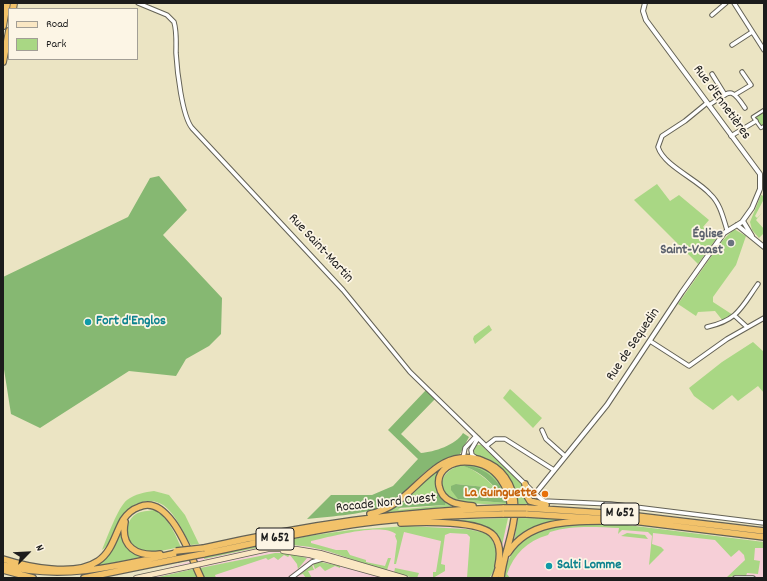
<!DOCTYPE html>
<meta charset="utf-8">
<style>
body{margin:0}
#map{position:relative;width:767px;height:581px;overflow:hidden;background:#ebe4c3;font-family:Dekko,sans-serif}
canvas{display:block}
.frame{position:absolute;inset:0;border:4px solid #1c1c1c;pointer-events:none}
.legend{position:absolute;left:8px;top:8px;width:130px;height:52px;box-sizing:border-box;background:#fcf5e5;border:1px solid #a29e95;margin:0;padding:5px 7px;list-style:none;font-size:12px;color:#1c1c1c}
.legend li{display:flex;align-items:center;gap:8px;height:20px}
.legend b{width:20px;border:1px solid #a29e95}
.north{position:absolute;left:8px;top:533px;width:40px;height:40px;-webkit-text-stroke:3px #fcf5e5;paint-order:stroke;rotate:66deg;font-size:11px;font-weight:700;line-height:16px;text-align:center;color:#1c1c1c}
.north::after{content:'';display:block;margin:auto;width:14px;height:18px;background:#1c1c1c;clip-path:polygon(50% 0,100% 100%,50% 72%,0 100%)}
</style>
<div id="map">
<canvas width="767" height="581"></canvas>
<div class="frame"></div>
<ul class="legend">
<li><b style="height:5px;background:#fae7c3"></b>Road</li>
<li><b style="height:11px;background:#a9d784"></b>Park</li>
</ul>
<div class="north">N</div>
</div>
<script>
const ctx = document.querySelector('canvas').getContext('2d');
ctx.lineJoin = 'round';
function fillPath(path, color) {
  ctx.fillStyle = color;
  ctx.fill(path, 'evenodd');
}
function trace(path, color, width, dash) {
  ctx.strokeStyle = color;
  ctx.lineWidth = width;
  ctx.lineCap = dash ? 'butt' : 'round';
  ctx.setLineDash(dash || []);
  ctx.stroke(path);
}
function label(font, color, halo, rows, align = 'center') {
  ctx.font = font + ' Dekko,sans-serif';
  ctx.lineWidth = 3.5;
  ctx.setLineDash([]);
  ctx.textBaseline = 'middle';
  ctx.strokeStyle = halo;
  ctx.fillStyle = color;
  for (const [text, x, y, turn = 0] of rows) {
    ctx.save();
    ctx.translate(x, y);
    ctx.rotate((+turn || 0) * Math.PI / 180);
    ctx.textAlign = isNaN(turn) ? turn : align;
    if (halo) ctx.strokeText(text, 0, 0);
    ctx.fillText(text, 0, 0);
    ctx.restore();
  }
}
fillPath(new Path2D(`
 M619,524L764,542V578H503L493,572L499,526Z
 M470,526L468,578H134L204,557L308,536L385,528Z`), '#f6cfd7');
fillPath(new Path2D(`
 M764,111V125L761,126L755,117Z
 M657,184L670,201L679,195L709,220L703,227L716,239L698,264L634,200Z
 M761,195L764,196V199L755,216L757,218L762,213L756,220L764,229V233L759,238L752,230L750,222Z
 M734,229L746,236L736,265L713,297V302L733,315L723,321L715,311L698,312L696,316L678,304L722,241Z
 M489,325L492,330L475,344L473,339L474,336Z
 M753,342L764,352V393L758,386L738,401L732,395L713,410L694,396L689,388L722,362Z
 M510,389L542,418L533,428L503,398Z
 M476,445H481L523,485L534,505L517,504C514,486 506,466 488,459C484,458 479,457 475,455L473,449Z
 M449,463L442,469L437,489L458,506L384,513L412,494L435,471ZM430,494L438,495L445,505L398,510C409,499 415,495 430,494Z
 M461,464C488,465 502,477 509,504C494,504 438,508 442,482C444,472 452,469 461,464ZM465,466C485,473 503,480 506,503L458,499L456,484L495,488C486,478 477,472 465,466Z
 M154,491L169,495L185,515L199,544L191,545C179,527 170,495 142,502C134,504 127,509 122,516C115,527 114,542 102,550C107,538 118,507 127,500C135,494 145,492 154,491Z
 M154,510C168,516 175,534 181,547C169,549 153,554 141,550C126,545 122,523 136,514C141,511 148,511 154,510Z
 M508,518L501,550C498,544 496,535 491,530C480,520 444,521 428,521Z
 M518,518L573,519L537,526L514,541Z
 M619,524L764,542V548H755L754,560L760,561L758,574L747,573L746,576L737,575L726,578L745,560L744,555L739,550L731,557L715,540L653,533L652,544L661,547L664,550L649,565L652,536L648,532L622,530L618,534L619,528C596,527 572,525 550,532L548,535C527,541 514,554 507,574L510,578H503C515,518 571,525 619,524Z
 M407,526L466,529L486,533C499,544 500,565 489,578H467L470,537L467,534L450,533L445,535L441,564L445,565V571L433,578V572H436L441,541L404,532L396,564H394L397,541L395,536L396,534C382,522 329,537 311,541V543L336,550H347L350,555L366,560V562L385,566L388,558H391L387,570C362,564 336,552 310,547C275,541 239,552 204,559V557L308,536L351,530Z
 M121,528C121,544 128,552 143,557L91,567C108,562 115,544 121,528Z
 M627,533L645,535L648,539L621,536Z
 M275,553H287L307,558L298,569L297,564L290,555L288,557L284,555L278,560L274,557L268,560L266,558L215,575L216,578H204L200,568Z
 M321,562L340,566V568L335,566L325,571L320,566L315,569L313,564Z
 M312,565L314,570L308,571L312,578H306L303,574L299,575Z
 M395,568L419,573L417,578H414L394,573Z
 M193,569L197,578H154Z`), '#a9d784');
fillPath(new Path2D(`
 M159,176L187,210L163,235L222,298L221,334L209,346L186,359L176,376L129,371L40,428L11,414L3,363V277L128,217L150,178Z
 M426,390L435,399L401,434L421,453C434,452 456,445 463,433L469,437L460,454C449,458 439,461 430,468C415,479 405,495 388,504C367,515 332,516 307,519L331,495H372L393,486L418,459L388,430Z
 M464,466C484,465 504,483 506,503L458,499L451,490V486L456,484L495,488C486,477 477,471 464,466Z
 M430,494L439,495L446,501L445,505L397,508L416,495Z`), '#86b872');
const pedestrian = new Path2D(`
 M764,110L753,117L761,128L764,126`);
const minor = new Path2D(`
 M138,3L167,15L174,22C177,32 176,43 176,53C177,70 182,116 192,128L343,290L410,372L525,484
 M734,3L764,50
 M712,15L726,3
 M732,45L752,32
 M712,74L725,95
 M736,94L751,85L742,72
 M707,103L685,121L662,136L658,147C664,166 697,179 710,194C720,203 723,217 727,230
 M709,105C730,92 730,85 745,108
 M731,136L756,121
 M735,316L747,327
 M707,327C738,320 741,308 758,284
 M650,341L689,366L727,339L764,318
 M542,430L546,439L565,456
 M486,446L495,439H505L554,470
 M463,458L465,448L476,436
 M476,458L472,455L471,450L478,438
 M535,494L544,501L611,504L764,523
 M291,578L312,562L322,559
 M735,578H753`);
const tertiary = new Path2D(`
 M743,221L752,236
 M737,225L764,247
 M525,484L535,494L607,405L682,292L724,233L742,222L752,208L760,189V174L646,20L643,11L645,3`);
const secondary = new Path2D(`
 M283,551L310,555L393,578
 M205,563L268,549H296L320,553L405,578
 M136,578L187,567`);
const trunk = new Path2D(`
 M525,484L527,496L530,501L546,505
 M473,506C466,505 459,505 452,502C438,496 433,477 447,467C454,462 462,461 470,462C497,464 510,488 511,512
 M526,508L620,514L764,531
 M370,514C401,508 415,482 439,466C452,457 469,455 483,461C492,464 500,470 505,477C528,509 504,545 501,578
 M526,514L625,520L764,537
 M125,522C120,547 137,557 160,554
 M401,523C421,522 482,520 494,536C501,545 500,557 498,566
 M204,548C306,525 399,511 504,508
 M508,553C528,521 569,521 603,521
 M203,554C256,543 310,530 364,523C410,517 457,515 504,514
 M3,559C28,567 75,577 98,561C112,552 115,534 123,520C127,514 133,509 139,507C170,493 191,558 201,578
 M3,565C61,581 119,566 176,553
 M3,570L33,578
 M84,578L177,559
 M495,578L500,563`);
const motorway = new Path2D(`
 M13,9L14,3
 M3,26L7,3
 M3,62L9,31`);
trace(pedestrian, '#646256', 4.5);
trace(minor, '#646256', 5.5);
trace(tertiary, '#646256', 6);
trace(secondary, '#646256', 6);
trace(trunk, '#646256', 8);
trace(motorway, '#646256', 8);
trace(pedestrian, '#fff', 2.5);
trace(minor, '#fff', 3.5);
trace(tertiary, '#fff', 4);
trace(secondary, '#fae7c3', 4.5);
trace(trunk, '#f2c26a', 5.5);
trace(motorway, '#f2c26a', 6);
const secondaryBridge = new Path2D(`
 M187,567L205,563`);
const trunkBridge = new Path2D(`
 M504,508H526
 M504,514H526
 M176,551L204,548
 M177,559L203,554`);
trace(secondaryBridge, '#646256', 6, []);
trace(trunkBridge, '#646256', 8, []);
trace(secondaryBridge, '#fae7c3', 4.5);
trace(trunkBridge, '#f2c26a', 5.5);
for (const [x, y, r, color] of [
 [731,243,4,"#6b7280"],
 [88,322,4,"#0f9aa8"],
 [545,494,4,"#e8710a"],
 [549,566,4,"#0f9aa8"]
]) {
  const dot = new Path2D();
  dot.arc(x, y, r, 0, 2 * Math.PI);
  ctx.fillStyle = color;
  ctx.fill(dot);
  trace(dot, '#fcf5e5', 1.5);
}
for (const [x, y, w] of [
 [620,514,38],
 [275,539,38]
]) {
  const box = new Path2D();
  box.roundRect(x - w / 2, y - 11, w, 22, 3);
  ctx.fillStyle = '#fcf5e5';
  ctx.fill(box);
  trace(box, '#1c1c1c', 1);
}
label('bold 13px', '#1c1c1c', null, [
 ["M 652",620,514],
 ["M 652",275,539]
]);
label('14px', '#1c1c1c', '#fcf5e5', [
 ["Rue d'Ennetières",721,103,54],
 ["Rue Saint-Martin",320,249,47],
 ["Rue de Sequedin",634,345,-56],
 ["Rocade Nord Ouest",386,504,-6]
]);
label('bold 14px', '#5b616d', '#fcf5e5', [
 ["Église",723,235],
 ["Saint-Vaast",723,251]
], 'right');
label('bold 14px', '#0d838f', '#fcf5e5', [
 ["Fort d'Englos",96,322],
 ["Salti Lomme",557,566]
], 'left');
label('bold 14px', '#c56008', '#fcf5e5', [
 ["La Guinguette",537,494]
], 'right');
</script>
